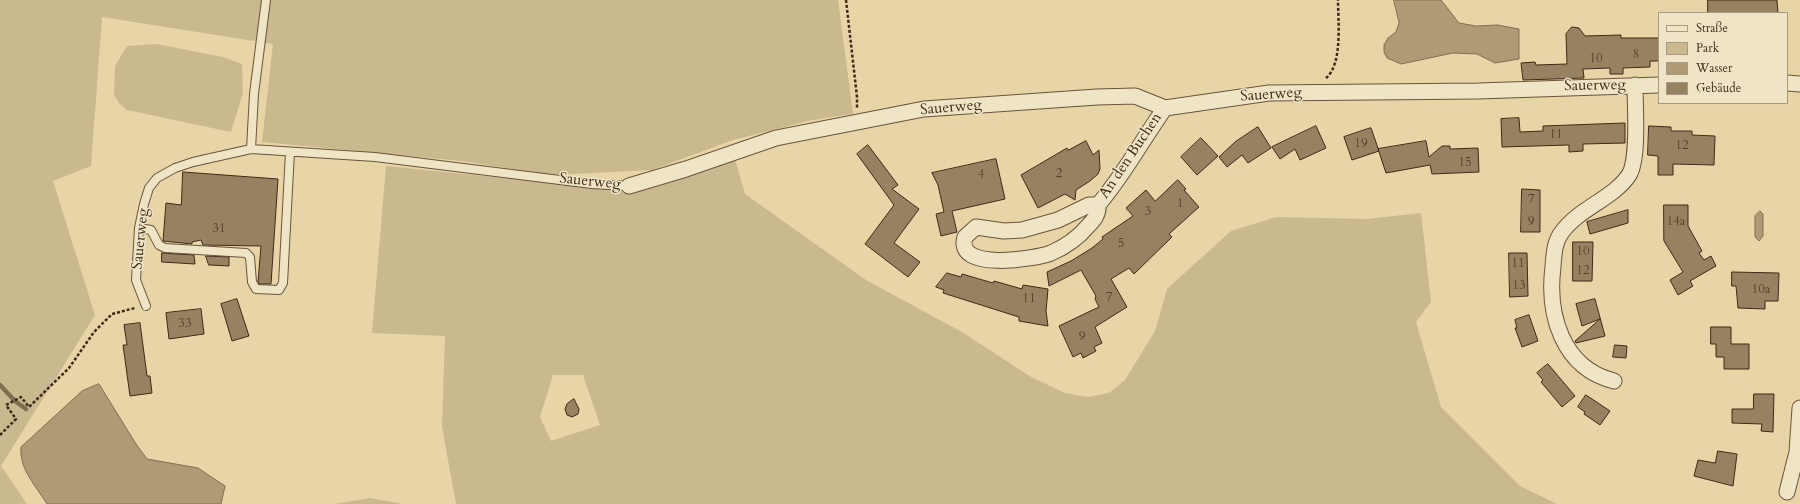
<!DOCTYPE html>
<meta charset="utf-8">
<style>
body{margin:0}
#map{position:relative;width:1800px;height:504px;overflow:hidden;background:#e7d5a7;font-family:Cardo,serif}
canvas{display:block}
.legend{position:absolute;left:1658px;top:12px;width:130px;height:92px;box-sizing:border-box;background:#efe4c6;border:1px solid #a89980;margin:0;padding:5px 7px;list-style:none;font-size:12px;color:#3e2916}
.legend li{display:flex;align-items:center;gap:8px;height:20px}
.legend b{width:20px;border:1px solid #a89980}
</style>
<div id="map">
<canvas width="1800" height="504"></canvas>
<ul class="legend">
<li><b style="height:5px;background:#efe4c6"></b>Straße</li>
<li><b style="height:11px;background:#cab88e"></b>Park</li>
<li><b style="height:11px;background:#ae9b76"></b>Wasser</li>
<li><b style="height:11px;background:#968261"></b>Gebäude</li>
</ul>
</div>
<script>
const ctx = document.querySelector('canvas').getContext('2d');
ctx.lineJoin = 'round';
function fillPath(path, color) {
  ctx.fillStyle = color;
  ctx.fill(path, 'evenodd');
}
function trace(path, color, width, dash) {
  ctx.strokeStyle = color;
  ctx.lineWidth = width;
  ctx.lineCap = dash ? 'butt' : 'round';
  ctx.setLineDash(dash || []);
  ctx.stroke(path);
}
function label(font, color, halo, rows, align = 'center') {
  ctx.font = font + ' Cardo,serif';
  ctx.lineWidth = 3;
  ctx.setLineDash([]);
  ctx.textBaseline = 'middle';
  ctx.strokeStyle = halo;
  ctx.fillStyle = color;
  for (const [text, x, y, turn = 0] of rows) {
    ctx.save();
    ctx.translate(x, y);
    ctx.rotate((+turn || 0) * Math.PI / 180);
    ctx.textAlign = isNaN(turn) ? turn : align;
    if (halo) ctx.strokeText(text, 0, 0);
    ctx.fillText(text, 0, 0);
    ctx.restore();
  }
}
fillPath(new Path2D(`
 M0,0H838L853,114L812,120L733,140L652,170L552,175L462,161L262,142L273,44L102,17L91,166L53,181L95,315L1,466L27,504H0Z
 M156,44L223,57L242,64L243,93L231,132L127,110L119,103L114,95L115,66L127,46Z
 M734,156L745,194L866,280L962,332L1031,377L1065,393L1088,397L1109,393L1125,380L1155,331L1167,289L1231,231L1276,217L1367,219L1421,213L1431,302L1416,322L1441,407L1520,486L1557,504H456L442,427L445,336L372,333L386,166L638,192ZM553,375H583L600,425L551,441L540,417Z
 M370,498L403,504H335Z`), '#cab88e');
const water = new Path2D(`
 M1394,0H1441L1459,23L1476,26L1497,25L1519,29V59L1495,63L1477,54L1453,53L1401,64L1387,58L1384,52V45L1388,38L1396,32L1399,23Z
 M1760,211L1763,214V236L1759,241L1755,237V216Z
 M99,384L136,444L147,459L198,468L225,486L221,504H47C36,486 19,469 21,447L82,391Z`);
fillPath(water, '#ae9b76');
trace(water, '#816d50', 1);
trace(new Path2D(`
 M0,385L15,401L26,409`), '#816d50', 4.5);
const building = new Path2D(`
 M1708,0H1777L1778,13H1708Z
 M1572,27L1579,28L1585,36L1621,35V38H1659V61H1650V67L1623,68V74H1610V68L1583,69L1584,78L1523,80L1521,63L1535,62L1536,65L1567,64L1566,34Z
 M1519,118L1520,132L1543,131V126L1625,123V143L1583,144V151L1569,152V145L1502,147L1501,119Z
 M1316,126L1326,148L1300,160L1295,149L1280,159L1272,147Z
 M1649,126L1671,127V131H1692V135L1715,136L1714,165L1673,164V175H1658V156L1648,155Z
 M1258,127L1271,148L1248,163L1242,155L1227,167L1219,157L1235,142Z
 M1371,128L1379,151L1352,160L1344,137Z
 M1201,138L1218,156L1197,175L1181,157Z
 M1086,141L1093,155L1099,150L1100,169L1098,174L1090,181L1076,190L1075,200L1065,194L1038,208L1021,175L1067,148L1068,150Z
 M1426,141L1429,157L1442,146H1450V149L1478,148L1479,172L1432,174L1430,165L1386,173L1378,149Z
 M868,145L898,185L892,189L919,209L894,243L920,262L908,277L865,244L894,205L857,154Z
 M996,159L1005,199L952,211L957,232L941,236L936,214L944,212L938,185L932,173Z
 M183,172L278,179L271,284H259L258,282L261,246L203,245L201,240L192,242V244L163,241L166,203L181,205Z
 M1178,180L1186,189L1184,190L1199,207L1169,234L1172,237L1134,274L1129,268L1111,279L1127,307L1095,327L1102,343L1094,347L1096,351L1083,358L1081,353L1073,357L1059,326L1099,307L1095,299L1096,296L1081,270L1049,286L1047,272L1071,261L1092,248L1103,239L1102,237L1133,216L1126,208L1146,190L1155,201Z
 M1522,189L1540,190V232H1521Z
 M1664,205H1688V226L1702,251L1699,253L1704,260L1711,256L1716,266L1690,281L1693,286L1678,295L1670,280L1683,272L1664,241Z
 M1628,210V223L1590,234L1587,222Z
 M1573,242H1593L1592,281H1573Z
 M162,253L194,255L195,264L162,262Z
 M1509,253H1527L1528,296L1510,297Z
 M206,256L229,257V266L209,265Z
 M1732,272L1779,273L1778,301H1765V309L1738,308L1736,286H1732Z
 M947,273L961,277L962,274L993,283L994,281L1022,289L1023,285L1048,289L1046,311L1048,326L1019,321V317L943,293L944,290L936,287Z
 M237,299L249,336L232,341L221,304Z
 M1595,299L1605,336L1576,343L1575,341L1600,319L1582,326L1576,304Z
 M201,309L204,334L169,339L166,313Z
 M1529,315L1538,341L1522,347L1515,328H1517L1515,320Z
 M140,323L147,376H150L152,393L130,396L123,345H127L124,325Z
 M1711,327H1731V344H1749V369H1724V357H1716V344H1711Z
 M1615,345L1627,346L1626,358L1613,357Z
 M1548,364L1575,396L1562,407L1541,382L1543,380L1537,373Z
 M1754,394H1774L1773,432L1761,431L1762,424L1732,423V409H1753Z
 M1586,395L1610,411L1600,425L1584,414L1585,412L1578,407Z
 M574,399L579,409L578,414L572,417L567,415L565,409L567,404Z
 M1718,451L1737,454L1733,486L1694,476L1698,460L1715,463Z`);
fillPath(building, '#968261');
trace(building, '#3e2916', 1);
const service = new Path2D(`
 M251,149L254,94L266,0
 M139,228L151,230L159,245L165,248L246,253L250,257L252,282L256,289L279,290L283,283L290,152
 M146,306L136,280L139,228L144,204L149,188L157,178L175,168L193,162L251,149L375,157L592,184L629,186`);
const minor = new Path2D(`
 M1787,83L1800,84
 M629,186L686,169L776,138L924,109L1097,97L1135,96L1165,108L1269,93L1478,91L1659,85
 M1098,205H1089L1058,220L1022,230L1004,231L976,227L965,237C954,272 1036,259 1051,253C1065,247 1078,238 1088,226C1094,220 1099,214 1098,205C1124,175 1142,140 1165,108
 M1614,381C1562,368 1547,314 1553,267C1554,255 1554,242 1562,232C1578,209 1614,198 1629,175C1639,159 1635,106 1635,85
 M1787,492L1797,452L1800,408`);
trace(service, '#68543a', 10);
trace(minor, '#68543a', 17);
trace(new Path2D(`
 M846,0L857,97V109
 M1326,78C1343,64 1338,20 1338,0
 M0,435L16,419L6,405L21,397L29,407L69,368L94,332L112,314L135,308`), '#3e2916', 2.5, [3, 2]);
trace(service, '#efe4c6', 8);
trace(minor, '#efe4c6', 15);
label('13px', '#543f29', null, [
 ["8",1636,55],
 ["10",1596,59],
 ["11",1556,135],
 ["19",1361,144],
 ["12",1682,146],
 ["15",1465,163],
 ["2",1059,174],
 ["4",981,175],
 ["7",1531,200],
 ["1",1180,204],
 ["3",1148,212],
 ["9",1531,222],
 ["14a",1676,222],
 ["31",219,229],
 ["5",1121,244],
 ["10",1583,252],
 ["11",1518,264],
 ["12",1583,271],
 ["13",1519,286],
 ["10a",1761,290],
 ["7",1109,298],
 ["11",1029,299],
 ["33",185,324],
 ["9",1082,337]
]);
label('15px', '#3e2916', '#efe4c6', [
 ["Sauerweg",1595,86,-1],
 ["Sauerweg",1271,95,-4],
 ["Sauerweg",951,108,-5],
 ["An den Buchen",1131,156,-56],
 ["Sauerweg",590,182,6],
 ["Sauerweg",141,239,-84]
]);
</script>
